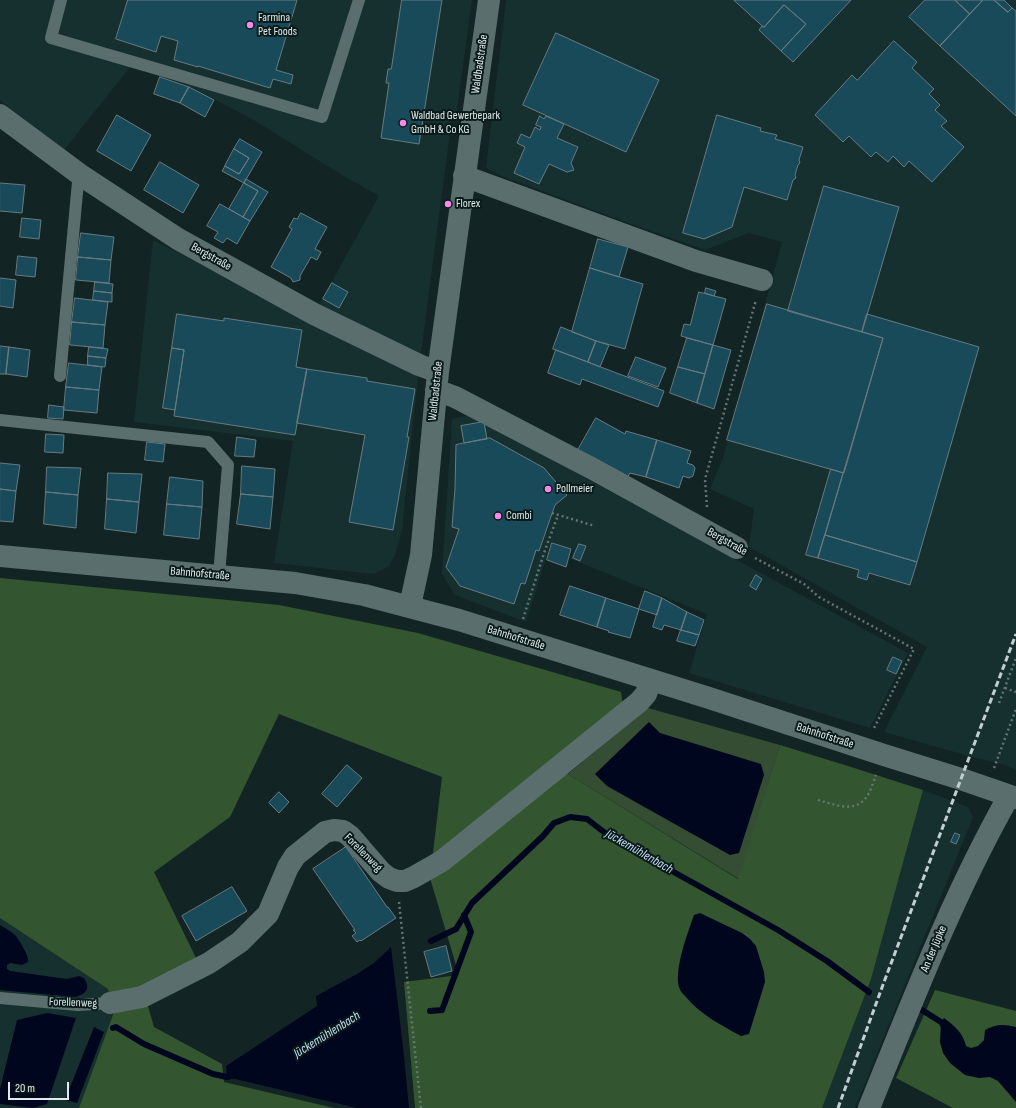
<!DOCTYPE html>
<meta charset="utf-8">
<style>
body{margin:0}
#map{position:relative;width:1016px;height:1108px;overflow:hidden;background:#132424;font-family:"Sofia Sans Condensed",sans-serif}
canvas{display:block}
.scale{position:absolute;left:8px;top:1082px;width:61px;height:18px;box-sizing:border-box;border:2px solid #e0eaea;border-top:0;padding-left:5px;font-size:12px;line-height:14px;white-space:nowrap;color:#e0eaea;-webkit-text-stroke:3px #091a1a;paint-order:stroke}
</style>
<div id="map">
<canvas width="1016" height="1108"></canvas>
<div class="scale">20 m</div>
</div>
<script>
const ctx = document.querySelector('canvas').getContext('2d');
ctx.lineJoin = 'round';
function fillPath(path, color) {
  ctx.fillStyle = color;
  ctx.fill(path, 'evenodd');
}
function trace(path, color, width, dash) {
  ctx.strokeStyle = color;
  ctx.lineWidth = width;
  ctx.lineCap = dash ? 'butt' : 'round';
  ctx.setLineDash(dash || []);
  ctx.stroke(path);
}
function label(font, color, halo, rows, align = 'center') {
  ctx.font = font + ' "Sofia Sans Condensed",sans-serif';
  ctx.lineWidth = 4;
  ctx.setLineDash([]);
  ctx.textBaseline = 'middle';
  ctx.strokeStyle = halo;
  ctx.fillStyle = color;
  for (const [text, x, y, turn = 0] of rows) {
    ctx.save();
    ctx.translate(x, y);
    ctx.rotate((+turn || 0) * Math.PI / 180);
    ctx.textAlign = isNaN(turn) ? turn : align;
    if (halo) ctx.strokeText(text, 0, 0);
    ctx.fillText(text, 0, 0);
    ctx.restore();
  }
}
fillPath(new Path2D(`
 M0,0H472L457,110L451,116L448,148L421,353L318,307L379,196L342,175L252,119L189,86L131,66L64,150L0,100Z
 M506,0H1016V770L1002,764L976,758L884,732L927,647L749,547L754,509L710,489L723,458L782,242L749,233L705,250L623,221L499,175L486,168Z
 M153,240L418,376L402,530L395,555L389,566L374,574L274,563L293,441L134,422Z
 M470,415L908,653L870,728L689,673L707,614L571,559L574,550L551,542L526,622L455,595L442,574L452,419Z
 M923,790L968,807L973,817L855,1108H822L871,979Z
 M0,918L108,989L114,1012L79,1108H0Z`), '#163030');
fillPath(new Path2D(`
 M648,708L780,745L739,879L568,774Z`), '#354d33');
fillPath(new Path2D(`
 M0,578L279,605L418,633L621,692L623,706L546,766L568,774L738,879L780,745L851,767L923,790L871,979L822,1108H415L404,982L459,975L430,878L442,777L279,714L230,817L154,872L198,962L143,989L154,1027L222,1064L224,1082L334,1108H79L114,1012L108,989L0,918Z
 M935,990L1016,1011V1108H953L896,1078Z`), '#335630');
fillPath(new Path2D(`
 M649,722L660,733L761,764L764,775L739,853L730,855L607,786L595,774Z
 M700,913L742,933L750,939L756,946L764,972L765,982L749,1034L741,1036C721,1025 701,1015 686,997C683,994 680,991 679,987C674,969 688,932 694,915Z
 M0,925C5,928 12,932 16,936C20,942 29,955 28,962L22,965L10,963L7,965V969L10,971L67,979L79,976L84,978C91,989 86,994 75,997L0,990Z
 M391,947L403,1047L409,1108H357L227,1077L226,1066L317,1006L316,996L357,974L374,963Z
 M47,1013L76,1018L47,1104L33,1108L0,1104V1089L17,1020Z
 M944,1018C955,1026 963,1033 966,1046L971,1048L978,1046L984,1040L985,1030C996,1024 1003,1024 1016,1027V1102L998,1081L990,1077L979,1078L965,1075L950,1063L943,1053L940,1042L941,1022Z
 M94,1027L104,1032L77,1103L65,1100Z`), '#00061d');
trace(new Path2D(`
 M431,941L456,929L472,903L543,836L554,823L570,817L587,819L609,836L778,930L827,961L869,992
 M922,1010L941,1022L946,1029
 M430,1011L442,1010L471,932L464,915
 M113,1028L116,1027L144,1044L213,1074L227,1077L234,1075`), '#00061d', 6);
const building = new Path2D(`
 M128,0H297L276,70L293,75L291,84L273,79L270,88L198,66V67L174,60L178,41L161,36L156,52L116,39Z
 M402,0H442L419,144L381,138L389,83H386L388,69H391Z
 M734,0H851L793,62L781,51L806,24L784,5L764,27Z
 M925,0H955L970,14L940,46L909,17Z
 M955,0H983L970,14Z
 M983,0H994L1008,12L1012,8L1016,11V116L940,46Z
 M994,0H1004L1012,8L1008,12Z
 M784,5L806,24L781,51L759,30L762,26L764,27Z
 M556,33L659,80L626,152L523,105Z
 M894,41L917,62L912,68L934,89L929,94L940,105L935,110L947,121L941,126L964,147L932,182L909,161L904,167L893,156L888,162L876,152L871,157L849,136L843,142L815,115L852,75L857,80Z
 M160,77L189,87L180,103L154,94Z
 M189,87L214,100L205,117L180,103Z
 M117,115L151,135L131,171L97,151Z
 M717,115L761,128L760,131L777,135L775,139L803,147L799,160L800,163L798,165L795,175L796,178L793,180L787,200L744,187L732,227L704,239L683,233Z
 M540,116L544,119L546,116L564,124L557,138L578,147L571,163L574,170L567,172L549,164L539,184L514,173L525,147L517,143L521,134L530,138L535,127L540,130L541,127L536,125Z
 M240,139L262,152L244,183L222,171L225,166L239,174L249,158L234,149Z
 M234,149L249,158L239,174L225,166Z
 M160,162L199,185L183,213L144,190Z
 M246,179L268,192L250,221L243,217L258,191L244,183Z
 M0,183L25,185L22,213L0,211Z
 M244,183L258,191L243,217L229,209Z
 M824,186L899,207L862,332L788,311Z
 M220,204L250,221L237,244L227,238L223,243L214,238L218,232L207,226Z
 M301,213L327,227L315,249L321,252L317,260L311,257L300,276V280L293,282L291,278L271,267L292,229L289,227L294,218L297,219Z
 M22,218L41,220L39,239L20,237Z
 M81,233L114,237L111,260L78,257Z
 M598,239L628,247L619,277L590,268Z
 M18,256L37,258L35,277L16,275Z
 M78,257L111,260L109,283L76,280Z
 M590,268L643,284L625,349L596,341L572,332Z
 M0,278L16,280L13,308L0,306Z
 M95,282L113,284L112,293L94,291Z
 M332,283L348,292L339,308L323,299Z
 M706,288L716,291L714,296L705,293Z
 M94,291L112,293V302L93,300Z
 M699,292L726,299L713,345L681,336L684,324L690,325Z
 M75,298L108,302L105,325L72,322Z
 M767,304L883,338L844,473L727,440Z
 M177,314L224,321V318L302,330L296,367L307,369L295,435L174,416L184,350L172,348Z
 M867,314L979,347L917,562L825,535L883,338L862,332Z
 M72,322L105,325L103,348L70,345Z
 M561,327L596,341L588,362L553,349Z
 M687,338L713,345L705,374L678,367Z
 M596,341L609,345L600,367L588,362Z
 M713,345L731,350L714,409L697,403Z
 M0,346L9,347L6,374H0Z
 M9,347L30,350L27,377L6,374Z
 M89,347L108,349L106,358L88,356Z
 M172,348L184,350L175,410L163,408Z
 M556,350L664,391L658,407L582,379L580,385L548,373Z
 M88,356L106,358L105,367L88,365Z
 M636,357L666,368L658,387L628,376Z
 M69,363L102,367L99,390L66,387Z
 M678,367L705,374L697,403L670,393Z
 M307,369L367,378V381L415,389L407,437H409L393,530L349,522L365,435L297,423Z
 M66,387L99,390L97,413L64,410Z
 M49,405L64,407L63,419L48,418Z
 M596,418L625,434L626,431L657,440L646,477L630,473L627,478L578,450Z
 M484,422L487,439L464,443L461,426Z
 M46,434L64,435L63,453L45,452Z
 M237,437L256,440L254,457L235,456Z
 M490,438L544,468L567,495L555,505L539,551L536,550L525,584L521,583L514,604L460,586L446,567L459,529L452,527L455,488L456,445Z
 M657,440L691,451L687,463L693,465L695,468L693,476L689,478L683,476L679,488L646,477Z
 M147,442L165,444L163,462L145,460Z
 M0,463L20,465L16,491L0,489Z
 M242,466L275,469L273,497L241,494Z
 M47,467L81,468L78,495L46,492Z
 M831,469L843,473L818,558L806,555Z
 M108,473L142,474L139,502L107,499Z
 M170,477L203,481L202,507L167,504Z
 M0,489L16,491L13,522L0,521Z
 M46,492L78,495L76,528L44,524Z
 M241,494L273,497L270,529L237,524Z
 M107,499L139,502L136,533L105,529Z
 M167,504L202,507L199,539L164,535Z
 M825,535L917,562L910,585L869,573L867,580L857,577L859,570L818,558Z
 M552,543L571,549L566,567L547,560Z
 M579,544L586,546L580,561L573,558Z
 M756,575L762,579L756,590L750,586Z
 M570,586L606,598L597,627L560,615Z
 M645,591L662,598L657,615L639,609Z
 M606,598L639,609L630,638L608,632L609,631L597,627Z
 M662,598L687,612L681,630L664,625L662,630L653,627Z
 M687,612L704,620L699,635L681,630Z
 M681,630L699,635L695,646L677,641Z
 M893,657L902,661L896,674L887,670Z
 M347,765L362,778L337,807L322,794Z
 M279,792L289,802L279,813L269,803Z
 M955,833L960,835L956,844L951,842Z
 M346,847L387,907H388L396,918L361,941L360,940L357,942L352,936L356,933L353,930H355L313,869Z
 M232,887L247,911L196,941L182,916Z
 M446,946L452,971L431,977L424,952Z`);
fillPath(building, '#184a5a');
trace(building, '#697a81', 1);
trace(new Path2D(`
 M707,507L705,479L756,300
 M552,513L595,526
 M755,558L804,584L819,597L914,649L873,730
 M523,619L544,553L558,515
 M1005,688L1016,692
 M999,703L1016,658
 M994,768L1016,709
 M818,800C837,805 857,815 869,793C872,787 874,780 876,775
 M399,902L421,1108`), '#667474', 2.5, [2, 3]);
trace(new Path2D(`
 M61,0L51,38L322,117L359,0
 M60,376L78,182L82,176
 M0,420L208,442L228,465L219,575
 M0,998L78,1005L110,1003`), '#5b6e6e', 12);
trace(new Path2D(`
 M0,115L82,176L178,239L314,314L419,365L438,372
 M464,176L696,261L762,280
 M436,390L455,397L595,470L737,548
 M410,606L421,555L438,372L489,0
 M110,1003L142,997L209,963L240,942L268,914L288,867L295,856L325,832L334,830L343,831L350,836L381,872L389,878L397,881H405L414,877L442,861L639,702L646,694L651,680
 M869,1108C912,1002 953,895 1009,796`), '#5b6e6e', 22);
trace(new Path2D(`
 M0,556L295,583L364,595L459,620L706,697L884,755L961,779L1016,798`), '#5b6e6e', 22);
trace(new Path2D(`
 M838,1108L884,982L1016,634`), '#c3cece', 3, [6, 3]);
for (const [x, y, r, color] of [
 [250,25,4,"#f888eb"],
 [403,123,4,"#f888eb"],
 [448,204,4,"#f888eb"],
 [548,489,4,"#f888eb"],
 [498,516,4,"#f888eb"]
]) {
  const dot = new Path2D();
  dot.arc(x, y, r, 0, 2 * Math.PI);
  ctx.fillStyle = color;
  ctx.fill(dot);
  trace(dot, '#091a1a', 1.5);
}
label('12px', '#e0eaea', '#091a1a', [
 ["Farmina",258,18],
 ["Pet Foods",258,32],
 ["Waldbad Gewerbepark",411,116],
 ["GmbH & Co KG",411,130],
 ["Florex",456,204],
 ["Pollmeier",556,489],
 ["Combi",506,516]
], 'left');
label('12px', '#e0eaea', '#091a1a', [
 ["Waldbadstraße",480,64,-82],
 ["Bergstraße",211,257,29],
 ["Waldbadstraße",436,391,-84],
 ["Bergstraße",727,542,29],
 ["Bahnhofstraße",200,574,5],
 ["Bahnhofstraße",516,638,17],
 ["Bahnhofstraße",825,736,18],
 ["Forellenweg",363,853,45],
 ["An der Jüpke",934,949,-67],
 ["Forellenweg",73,1003,2]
]);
label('italic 13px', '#c8def7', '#091a1a', [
 ["Jückemühlenbach",639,852,30],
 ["Jückemühlenbach",327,1035,-32]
]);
</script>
